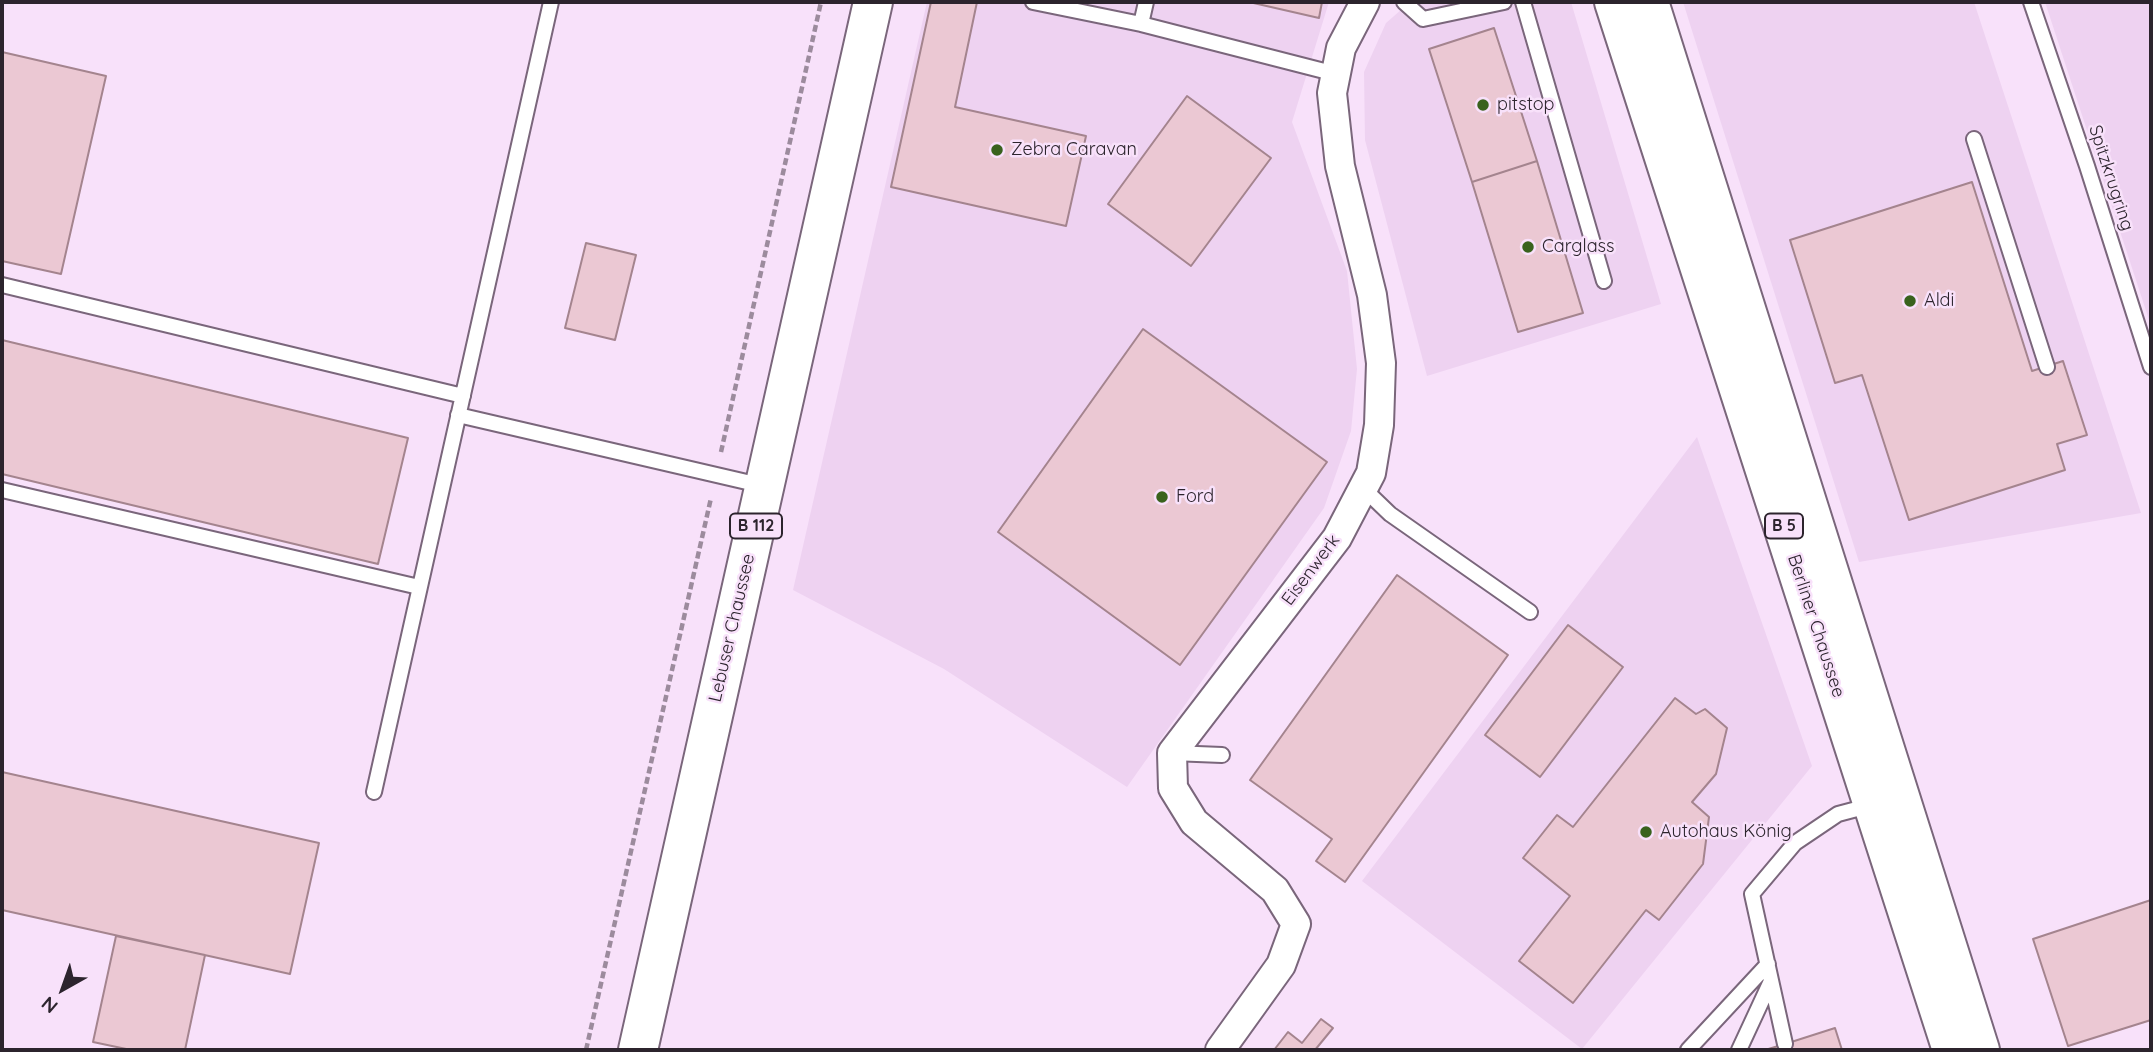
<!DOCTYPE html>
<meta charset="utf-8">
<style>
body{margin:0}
#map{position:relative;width:2153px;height:1052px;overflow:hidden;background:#f8e1fa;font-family:Quicksand,sans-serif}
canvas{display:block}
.frame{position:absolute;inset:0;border:4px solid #2c242d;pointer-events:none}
.north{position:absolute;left:28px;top:954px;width:70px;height:70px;-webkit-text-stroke:5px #f8e1fa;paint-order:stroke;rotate:220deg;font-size:19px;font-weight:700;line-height:28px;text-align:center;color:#2c242d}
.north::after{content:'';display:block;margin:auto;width:24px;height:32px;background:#2c242d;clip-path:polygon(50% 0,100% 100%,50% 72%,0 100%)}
</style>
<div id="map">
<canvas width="2153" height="1052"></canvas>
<div class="frame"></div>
<div class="north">N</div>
</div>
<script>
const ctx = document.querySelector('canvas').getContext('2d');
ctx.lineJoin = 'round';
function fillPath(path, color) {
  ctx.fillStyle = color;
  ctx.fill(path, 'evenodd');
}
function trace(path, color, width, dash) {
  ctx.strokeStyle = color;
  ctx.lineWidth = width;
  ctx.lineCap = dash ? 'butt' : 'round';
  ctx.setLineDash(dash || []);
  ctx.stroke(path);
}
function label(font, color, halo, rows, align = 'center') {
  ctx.font = font + ' Quicksand,sans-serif';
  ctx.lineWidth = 5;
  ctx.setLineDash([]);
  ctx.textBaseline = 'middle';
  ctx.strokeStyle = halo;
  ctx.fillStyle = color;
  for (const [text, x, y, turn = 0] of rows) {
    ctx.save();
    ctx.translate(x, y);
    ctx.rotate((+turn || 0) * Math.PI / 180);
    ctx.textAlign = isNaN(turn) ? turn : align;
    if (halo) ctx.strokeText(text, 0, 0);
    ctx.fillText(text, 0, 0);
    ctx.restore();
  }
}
fillPath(new Path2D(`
 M927,2H1329L1292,122L1347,271L1357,369L1351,431L1324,508L1127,787L944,669L793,590Z
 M1410,2H1571L1661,304L1427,376L1365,140L1364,72L1386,23Z
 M1683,2H1974L2141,513L1859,562Z
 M2045,2H2151V326Z
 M1697,437L1812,766L1582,1049L1362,881Z`), '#eed2f1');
const building = new Path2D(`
 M931,2H977L955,107L1086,136L1066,226L891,187Z
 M1249,2H1322L1319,18Z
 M1494,28L1537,161L1472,182L1429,49Z
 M2,52L106,76L61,274L2,261Z
 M1187,96L1271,158L1191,266L1108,204Z
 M1537,161L1583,313L1518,332L1472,182Z
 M1972,182L2032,371L2063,361L2087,435L2057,444L2065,470L1909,520L1862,375L1835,383L1790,240Z
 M586,243L636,255L615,340L565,328Z
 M1143,329L1327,462L1180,665L998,532Z
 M2,340L408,438L378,564L2,474Z
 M1397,575L1508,655L1345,882L1316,861L1332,839L1250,780Z
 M1568,625L1623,667L1540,777L1485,735Z
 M1675,698L1696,714L1705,709L1727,728L1716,774L1692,802L1709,817L1703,864L1659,920L1646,910L1573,1003L1519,961L1570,896L1523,858L1557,815L1573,827Z
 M2,772L319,843L290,974L2,910Z
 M2151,900V1020L2068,1046L2033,939Z
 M116,936L205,955L185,1050H131L93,1042Z
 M1321,1019L1333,1028L1315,1050H1274L1288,1032L1302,1043Z
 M1835,1028L1842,1050H1765L1785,1044Z`);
fillPath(building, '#ebc8d3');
trace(building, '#a4848e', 2);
const lane = new Path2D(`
 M1033,2L1141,24L1336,74
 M1404,2L1423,19L1504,2
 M1523,2L1604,281
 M2031,2L2087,166L2151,367
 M1141,24L1146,2
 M1974,139L2047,367
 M2,285L463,396
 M458,415L764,486
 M1363,488L1390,514L1530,612
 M2,490L419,587
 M1172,753L1222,755
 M374,792L551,2
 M1785,1044L1752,894L1795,843L1838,814L1872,805
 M1688,1050L1768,964
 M1739,1050L1771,981`);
const street = new Path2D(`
 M1220,1050L1281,965L1296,924L1275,890L1194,822L1173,788L1172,753L1337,538L1371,473L1379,425L1381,363L1372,295L1340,166L1332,93L1341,48L1365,2`);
const primary = new Path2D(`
 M1614,2L1952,1050
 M1649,2L1980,1050
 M638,1050L873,2`);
trace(lane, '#7a667b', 18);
trace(street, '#7a667b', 32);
trace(primary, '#7a667b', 42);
trace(new Path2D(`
 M721,452L821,2
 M586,1050L711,498`), '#9c8b9d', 4.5, [7, 3.5]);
trace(lane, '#fff', 14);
trace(street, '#fff', 28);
trace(primary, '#fff', 38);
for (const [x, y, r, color] of [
 [1483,105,7,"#39621d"],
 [997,150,7,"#39621d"],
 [1528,247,7,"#39621d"],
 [1910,301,7,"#39621d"],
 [1162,497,7,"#39621d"],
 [1646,832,7,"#39621d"]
]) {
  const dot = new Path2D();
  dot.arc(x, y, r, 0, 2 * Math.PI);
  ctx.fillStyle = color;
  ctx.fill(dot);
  trace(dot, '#f8e1fa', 2.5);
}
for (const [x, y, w] of [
 [756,526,52],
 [1784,526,38]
]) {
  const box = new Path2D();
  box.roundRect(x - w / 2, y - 12.5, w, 25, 5);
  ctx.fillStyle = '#f8e1fa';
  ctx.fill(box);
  trace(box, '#2c242d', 2);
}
label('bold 16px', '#2c242d', null, [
 ["B 112",756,526],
 ["B 5",1784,526]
]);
label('18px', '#2c242d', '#f8e1fa', [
 ["pitstop",1497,105],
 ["Zebra Caravan",1011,150],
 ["Carglass",1542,247],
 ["Aldi",1924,301],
 ["Ford",1176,497],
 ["Autohaus König",1660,832]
], 'left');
label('18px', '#2c242d', '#f8e1fa', [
 ["Spitzkrugring",2111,178,72],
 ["Eisenwerk",1311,570,-53],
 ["Berliner Chaussee",1816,626,72],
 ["Lebuser Chaussee",732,628,-77]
]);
</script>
